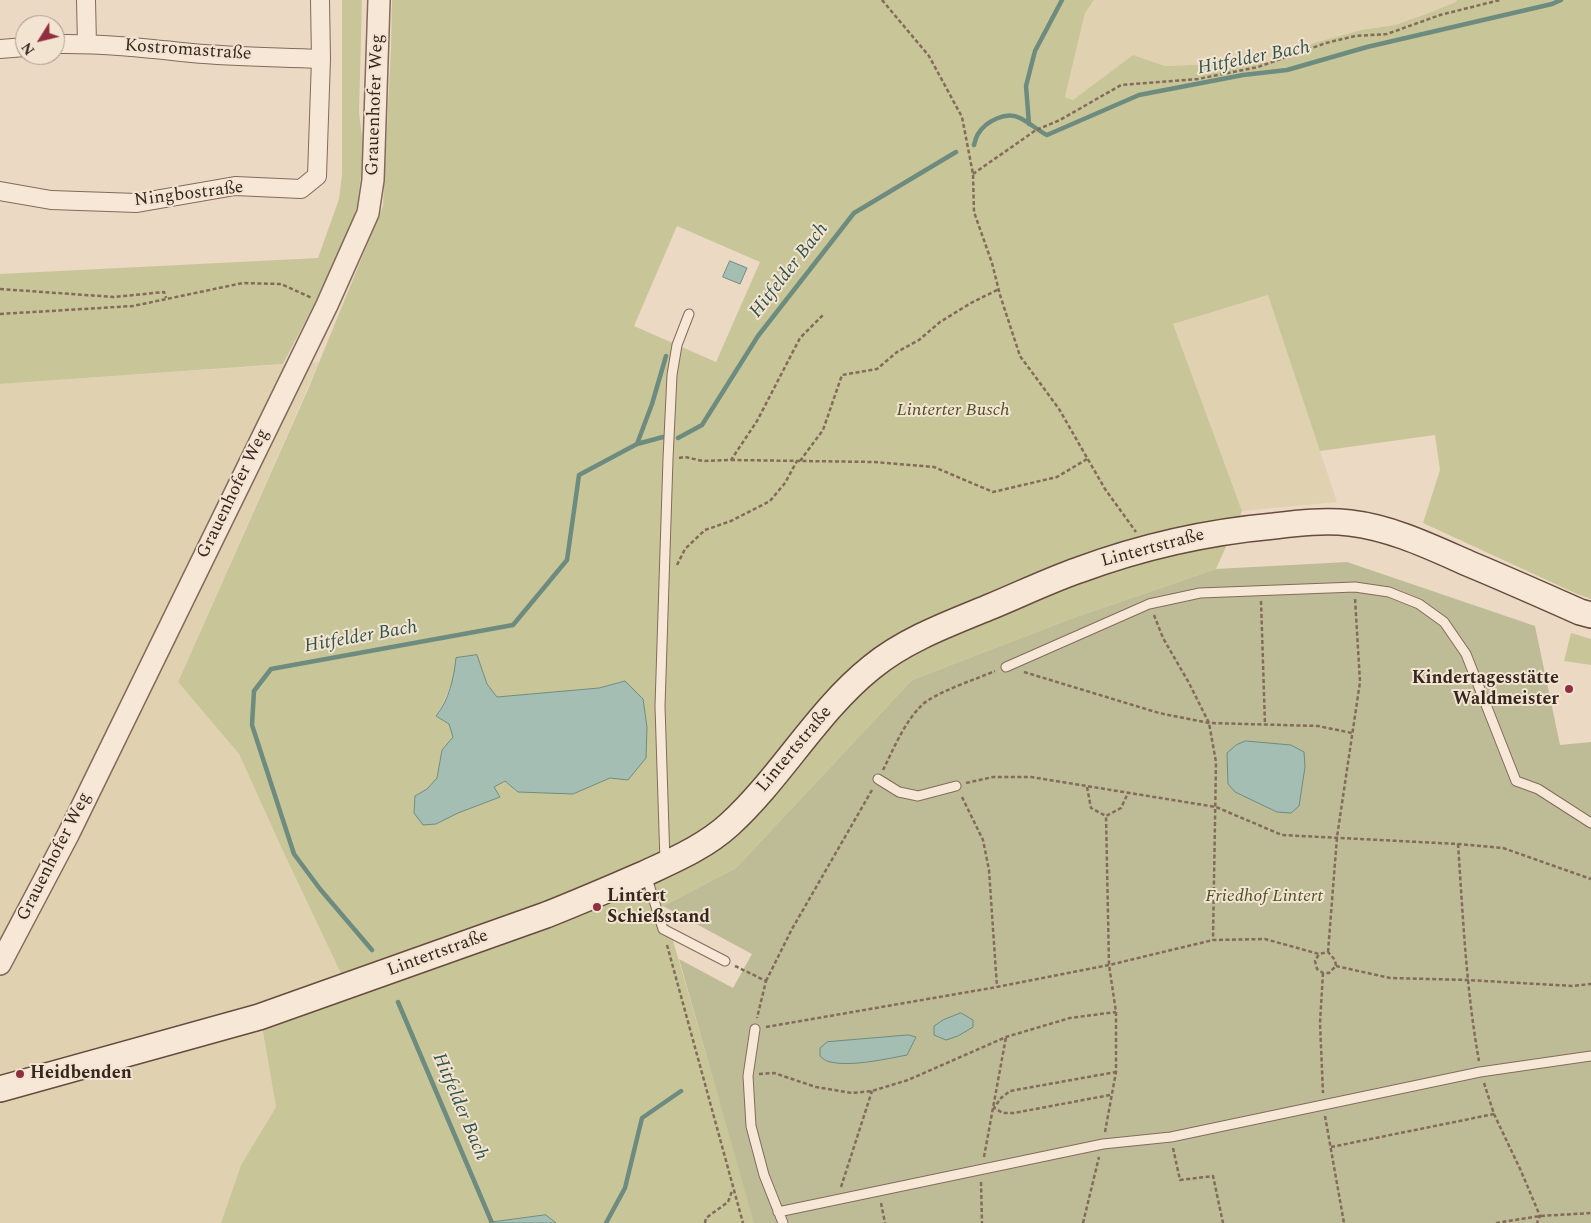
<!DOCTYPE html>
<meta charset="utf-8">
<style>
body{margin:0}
#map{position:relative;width:1591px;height:1223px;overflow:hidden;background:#ebd9c3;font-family:Spectral,serif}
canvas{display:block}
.north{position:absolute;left:15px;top:15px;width:50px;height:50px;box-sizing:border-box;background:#f3e4d2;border:1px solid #a7988a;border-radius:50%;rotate:234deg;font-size:14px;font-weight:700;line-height:20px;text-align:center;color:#35261e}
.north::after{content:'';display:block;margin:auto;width:18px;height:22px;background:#8f2f40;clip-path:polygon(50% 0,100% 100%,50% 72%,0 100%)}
</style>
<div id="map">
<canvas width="1591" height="1223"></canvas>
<div class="north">N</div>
</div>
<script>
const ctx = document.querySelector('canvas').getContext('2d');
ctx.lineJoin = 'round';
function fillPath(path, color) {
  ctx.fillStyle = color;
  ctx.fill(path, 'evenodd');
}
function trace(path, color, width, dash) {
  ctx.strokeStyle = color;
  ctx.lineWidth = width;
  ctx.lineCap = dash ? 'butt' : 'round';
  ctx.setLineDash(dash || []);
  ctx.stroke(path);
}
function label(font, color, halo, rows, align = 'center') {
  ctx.font = font + ' Spectral,serif';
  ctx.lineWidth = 4;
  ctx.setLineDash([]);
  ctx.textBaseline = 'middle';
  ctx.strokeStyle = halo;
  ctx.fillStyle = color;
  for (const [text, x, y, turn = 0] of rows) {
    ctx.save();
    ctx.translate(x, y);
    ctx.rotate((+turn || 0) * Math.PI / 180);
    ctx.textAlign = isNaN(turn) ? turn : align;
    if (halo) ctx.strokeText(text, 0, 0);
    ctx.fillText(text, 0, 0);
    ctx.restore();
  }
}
fillPath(new Path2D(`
 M1094,0H1457L1456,2L1426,14L1395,25L1361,30L1314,43L1269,62L1165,66L1133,55L1074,100L1065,97L1085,13Z
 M1268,295L1337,502L1242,511L1172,324Z
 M319,362L178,682L239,754L282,849L344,980L259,1009L276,1107L241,1165L221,1223H0V384Z`), '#e0d1b1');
fillPath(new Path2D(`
 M342,0H362L359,112L364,153L357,206L345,245L283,364L0,384V274L318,258L339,199L342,175Z
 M392,0H1094L1085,13L1065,97L1073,100L1133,55L1165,66L1269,62L1314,43L1361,30L1395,25L1426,14L1456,2L1457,0H1591V599L1577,594L1423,523L1440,470L1435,435L1320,451L1268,295L1173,324L1242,511L1216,569L1073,618L912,680L736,868L663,906L755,1223H556L546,1215L489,1223H221L241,1165L276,1107L259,1009L344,980L282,849L239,754L178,682L309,387L383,206L391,49ZM677,226L760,262L716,362L634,326ZM477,655L487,684L497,697L599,688L624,681L628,780L610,778L573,794L518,792L505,781L494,787L500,797L458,813L436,824L414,813L415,796L427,789L437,778L442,750L453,737L449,724L436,716L440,710L454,679Z
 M1571,633L1591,639V665L1564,661Z`), '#c8c698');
fillPath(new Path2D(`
 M1347,562L1535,626L1560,745L1591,742V1223H754L679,959L733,988L752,954L663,906L736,868L912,680L1073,618L1216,569Z`), '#bebc97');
const water = new Path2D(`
 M730,261L747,268L740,284L723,277Z
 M477,655L487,684L497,697L599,688L625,681L643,699L647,727L646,758L628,780L610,778L573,794L518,792L505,781L494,787L500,797L458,813L436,824L423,825L414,813L415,796L427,789L437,778L442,750L453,737L449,724L436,716C449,700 454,678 456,658Z
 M1246,741L1291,745L1304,752L1305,767L1299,806L1291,813L1277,812L1235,792L1228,784L1227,753L1236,745Z
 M961,1013L973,1020V1027L958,1036L946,1040L934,1035V1026L943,1020Z
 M909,1035L916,1037L907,1055C886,1059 851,1067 830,1062C826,1061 823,1059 820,1056V1048L827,1042Z
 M546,1215L556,1223H489L492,1222Z`);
fillPath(water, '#a5beb3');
trace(water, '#6d8c7f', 1);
trace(new Path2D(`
 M1029,124L1026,86L1035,51L1062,0
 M974,145C975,142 976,137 978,134C986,121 1006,111 1020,118C1030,123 1037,130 1047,135L1139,95L1243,75L1287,70L1367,47L1552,4L1561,0
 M678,438L702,425L758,336L854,213L956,152
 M637,444L652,404L666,356
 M372,950L320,889L294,854L252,725L254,691L271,669L513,625L567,560L579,475L637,444L663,437
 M398,1002L492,1223
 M606,1223L625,1188L642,1118L681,1091`), '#6d8c7f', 4.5);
const service = new Path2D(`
 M1006,667L1149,604L1200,593L1355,587L1389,592L1419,604L1444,622L1466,654L1516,781L1538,789L1591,823
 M878,779L899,792L918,796L956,786
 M665,862L660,706L668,459L672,375L677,345L689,314
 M646,875L663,929L725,961
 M755,1029L748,1076L751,1126L764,1175L783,1223
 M778,1212L1103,1144L1171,1137L1480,1072L1591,1056`);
const minor = new Path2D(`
 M86,0L87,44
 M55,44C101,43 146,48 192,53C235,57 278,57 321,59
 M0,49L25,47
 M0,191L51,200L137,203L235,186L301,189L317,176L321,59L320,0`);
const tertiary = new Path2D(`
 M0,964L69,833L327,305L368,213L373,180L379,0`);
const secondary = new Path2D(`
 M0,1089L259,1017L546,915C579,902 611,888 644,874C674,860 705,847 730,824C782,776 817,711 872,667C906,639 951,623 992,606C1021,594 1050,580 1079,570C1141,547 1208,532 1274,526C1299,523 1325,520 1350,523C1393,528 1433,548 1472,565C1508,580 1544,596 1580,612L1591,615`);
trace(service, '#846a5b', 11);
trace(minor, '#846a5b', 20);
trace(tertiary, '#846a5b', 24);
trace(secondary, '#664c3e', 28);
trace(new Path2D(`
 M882,0L929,56L962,117L973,174L974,212L992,263L1000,295L1020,356L1059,409L1105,489L1136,532
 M973,174L1036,130L1060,120L1121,85L1198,79L1258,67L1326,43L1355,36L1387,34L1440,15L1500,0
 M0,289L114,297L164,292L166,298
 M0,314L133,306L243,283L281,284L312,298
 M679,458L685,457L703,461L731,460L757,421L800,338L824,314
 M731,460L874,462L934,467L993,492L1057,477L1087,459
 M800,461L823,430L842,375L877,369L897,352L919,340L940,322L971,303L999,289
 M677,565L685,549L705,530L731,521L770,501L785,483L797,461
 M1261,601L1265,725
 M1154,615L1163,638L1189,683L1209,723L1216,762L1213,940
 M1024,672L1159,713L1209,723L1318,726L1352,733
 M883,770C894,748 904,723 921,706C933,693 977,679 995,671
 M966,783L993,777H1031L1216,807L1282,835L1458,844L1503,848L1591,879
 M1087,787L1091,808L1106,816L1121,808L1128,793
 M962,797L983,840L989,870L997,987
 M1458,844C1463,916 1466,989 1479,1061
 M667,945L743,1223
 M1328,952L1337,837L1360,682L1355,598
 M735,966L766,981L757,1018
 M1336,966L1390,978L1468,980L1573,986L1591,984
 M1323,973L1320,1023L1323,1093
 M766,981L792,929L872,790
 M766,1027L997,987L1109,965L1213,940L1265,939L1319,954L1328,952L1335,960L1336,966L1329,973H1323L1317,969L1315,961L1319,954
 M759,1074L774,1073L816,1087L852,1093L872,1091L908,1080L1006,1037L1070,1018L1116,1012
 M1484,1083L1494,1114L1521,1171L1540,1216L1537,1223
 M1110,1095L1014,1113H1003L994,1108L1001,1098L1010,1091L1116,1072
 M1325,1116L1344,1223
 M1105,1132L1116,1072V1012L1109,965L1106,816
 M1331,1147L1494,1114
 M1173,1148L1180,1180L1213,1176L1223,1223
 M984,1157L1006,1037
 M981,1182L982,1223
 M841,1187L872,1091
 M881,1203L885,1223
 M705,1223L706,1218L728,1202L732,1191
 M1083,1223L1099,1157
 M1496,1223L1540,1216L1591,1213`), '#846a5b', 2.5, [4, 2.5]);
trace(service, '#f6e7d6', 9);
trace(minor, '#f6e7d6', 18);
trace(tertiary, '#f6e7d6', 21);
trace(secondary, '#f6e7d6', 25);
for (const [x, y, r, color] of [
 [1569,689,5,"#8f2f40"],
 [597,907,5,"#8f2f40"],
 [20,1074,5,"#8f2f40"]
]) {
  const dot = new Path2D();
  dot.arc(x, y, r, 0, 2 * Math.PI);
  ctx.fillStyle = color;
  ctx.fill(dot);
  trace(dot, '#f3e4d2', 2);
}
label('18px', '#35261e', '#f3e4d2', [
 ["Kostromastraße",188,51,4],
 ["Grauenhofer Weg",376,105,-88],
 ["Ningbostraße",189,195,-7],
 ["Grauenhofer Weg",234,494,-64],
 ["Lintertstraße",1153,549,-15],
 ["Lintertstraße",795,750,-50],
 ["Grauenhofer Weg",55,857,-63],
 ["Lintertstraße",438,954,-20]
]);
label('italic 18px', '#4d5026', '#f3e4d2', [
 ["Linterter Busch",953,411],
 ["Friedhof Lintert",1264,897]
]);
label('bold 18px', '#35261e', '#f3e4d2', [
 ["Kindertagesstätte",1559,679,"right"],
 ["Waldmeister",1559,700,"right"],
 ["Lintert",607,897],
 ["Schießstand",607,918],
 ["Heidbenden",30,1074]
], 'left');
label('italic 19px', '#2f544b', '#f3e4d2', [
 ["Hitfelder Bach",1254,59,-11],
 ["Hitfelder Bach",790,271,-52],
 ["Hitfelder Bach",361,638,-10],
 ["Hitfelder Bach",459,1107,67]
]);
</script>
